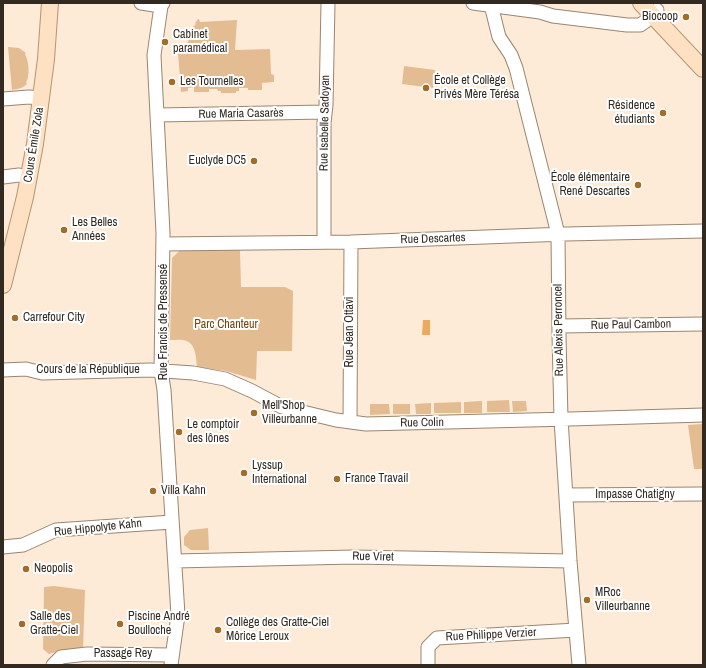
<!DOCTYPE html>
<meta charset="utf-8">
<style>
body{margin:0}
#map{position:relative;width:706px;height:668px;overflow:hidden;background:#fdebd8;font-family:"Archivo Narrow",sans-serif}
canvas{display:block}
.frame{position:absolute;inset:0;border:4px solid #322a21;pointer-events:none}
</style>
<div id="map">
<canvas width="706" height="668"></canvas>
<div class="frame"></div>
</div>
<script>
const ctx = document.querySelector('canvas').getContext('2d');
ctx.lineJoin = 'round';
function fillPath(path, color) {
  ctx.fillStyle = color;
  ctx.fill(path, 'evenodd');
}
function trace(path, color, width, dash) {
  ctx.strokeStyle = color;
  ctx.lineWidth = width;
  ctx.lineCap = dash ? 'butt' : 'round';
  ctx.setLineDash(dash || []);
  ctx.stroke(path);
}
function label(font, color, halo, rows, align = 'center') {
  ctx.font = font + ' "Archivo Narrow",sans-serif';
  ctx.lineWidth = 4;
  ctx.setLineDash([]);
  ctx.textBaseline = 'middle';
  ctx.strokeStyle = halo;
  ctx.fillStyle = color;
  for (const [text, x, y, turn = 0] of rows) {
    ctx.save();
    ctx.translate(x, y);
    ctx.rotate((+turn || 0) * Math.PI / 180);
    ctx.textAlign = isNaN(turn) ? turn : align;
    if (halo) ctx.strokeText(text, 0, 0);
    ctx.fillText(text, 0, 0);
    ctx.restore();
  }
}
fillPath(new Path2D(`
 M198,19H199L200,22L237,20L235,50L270,49L271,74L274,75V82L262,83V90H248V88H239V91H236V93H221V91H218L217,89H209V92H194V87L188,88V91L181,92L178,53H184L190,36L189,35L191,29L196,24L195,23Z
 M8,47L19,48L26,53L25,54C29,62 30,75 26,83L27,84C23,88 18,89 12,90Z
 M404,66L435,70L433,88L402,84Z
 M240,250L241,287H285L293,291L292,351H257L256,380L226,371L197,367C196,358 196,345 187,341C182,339 175,340 170,340L172,258L179,251Z
 M509,400L510,412H487V401Z
 M482,401V413H464V402Z
 M512,401H526L527,411L513,412Z
 M461,402V413H434V403Z
 M431,403V414H416L415,404Z
 M370,404H389L390,414L370,415Z
 M393,404H410V414H393Z
 M703,424V469H694L688,425Z
 M208,528L209,550H191L184,545V537L190,530Z
 M54,586L85,590L83,650H62L49,654L43,649L44,587Z`), '#e4bc92');
fillPath(new Path2D(`
 M423,320H430V335H422Z`), '#ecaa5f');
const minor = new Path2D(`
 M141,3L161,6
 M163,3L161,6L154,55L157,115L163,233L161,371L164,390L178,615L171,665
 M473,3L540,12L553,16L627,25H640L646,21L657,10
 M491,5L499,37L511,55L516,68L558,234L559,335L561,419L570,561L579,665
 M3,99L29,97L42,98
 M157,115L325,112
 M3,177L19,175L29,177
 M324,242V123L326,105L328,3
 M163,244L351,242L566,234L703,231
 M559,326L703,324
 M3,370L26,369L42,373L150,370L193,373L225,379L252,391L282,407L336,420L366,424L570,419L703,415
 M350,422L351,242
 M566,495L703,494
 M3,547L23,545L56,530L172,522
 M175,561L354,557L570,561
 M53,665L61,657L87,654L172,655
 M428,665V647L437,638L576,630`);
const major = new Path2D(`
 M641,3L703,69
 M3,285L25,197L35,144L46,59L50,3`);
trace(minor, '#9a8570', 15);
trace(major, '#b6946f', 18);
trace(minor, '#fff', 13);
trace(major, '#fee1c2', 16);
for (const [x, y, r, color] of [
 [686,17,4,"#a36d28"],
 [165,42,4,"#a36d28"],
 [172,82,4,"#a36d28"],
 [426,88,4,"#a36d28"],
 [663,113,4,"#a36d28"],
 [254,161,4,"#a36d28"],
 [638,185,4,"#a36d28"],
 [64,230,4,"#a36d28"],
 [15,318,4,"#a36d28"],
 [254,413,4,"#a36d28"],
 [179,432,4,"#a36d28"],
 [244,473,4,"#a36d28"],
 [337,479,4,"#a36d28"],
 [153,491,4,"#a36d28"],
 [26,569,4,"#a36d28"],
 [587,600,4,"#a36d28"],
 [22,624,4,"#a36d28"],
 [120,624,4,"#a36d28"],
 [218,630,4,"#a36d28"]
]) {
  const dot = new Path2D();
  dot.arc(x, y, r, 0, 2 * Math.PI);
  ctx.fillStyle = color;
  ctx.fill(dot);
  trace(dot, '#fff', 1.5);
}
label('12px', '#322a21', '#fff', [
 ["Biocoop",678,17,"right"],
 ["Cabinet",173,35],
 ["paramédical",173,49],
 ["École et Collège",434,81],
 ["Privés Mère Térésa",434,95],
 ["Les Tournelles",180,82],
 ["Résidence",655,106,"right"],
 ["étudiants",655,120,"right"],
 ["Euclyde DC5",246,161,"right"],
 ["École élémentaire",630,178,"right"],
 ["René Descartes",630,192,"right"],
 ["Les Belles",72,223],
 ["Années",72,237],
 ["Carrefour City",23,318],
 ["Mell'Shop",262,406],
 ["Villeurbanne",262,420],
 ["Le comptoir",187,425],
 ["des lônes",187,439],
 ["Lyssup",252,466],
 ["International",252,480],
 ["France Travail",345,479],
 ["Villa Kahn",161,491],
 ["Neopolis",34,569],
 ["MRoc",595,593],
 ["Villeurbanne",595,607],
 ["Salle des",30,617],
 ["Gratte-Ciel",30,631],
 ["Piscine André",128,617],
 ["Boulloche",128,631],
 ["Collège des Gratte-Ciel",226,623],
 ["Môrice Leroux",226,637]
], 'left');
label('12px', '#322a21', '#fff', [
 ["Rue Maria Casarès",241,114,-1],
 ["Rue Isabelle Sadoyan",325,123,-89],
 ["Cours Émile Zola",34,145,-81],
 ["Rue Descartes",433,239,-2],
 ["Rue Francis de Pressensé",164,322,-90],
 ["Rue Paul Cambon",631,325,-1],
 ["Rue Alexis Perroncel",559,330,-91],
 ["Rue Jean Ottavi",350,332,-90],
 ["Cours de la République",88,370],
 ["Rue Colin",422,423,-1],
 ["Impasse Chatigny",635,495],
 ["Rue Hippolyte Kahn",98,528,-6],
 ["Rue Viret",373,557,1],
 ["Rue Philippe Verzier",491,635,-3],
 ["Passage Rey",123,654]
]);
label('12px', '#6f4508', '#fff', [
 ["Parc Chanteur",226,325]
]);
</script>
